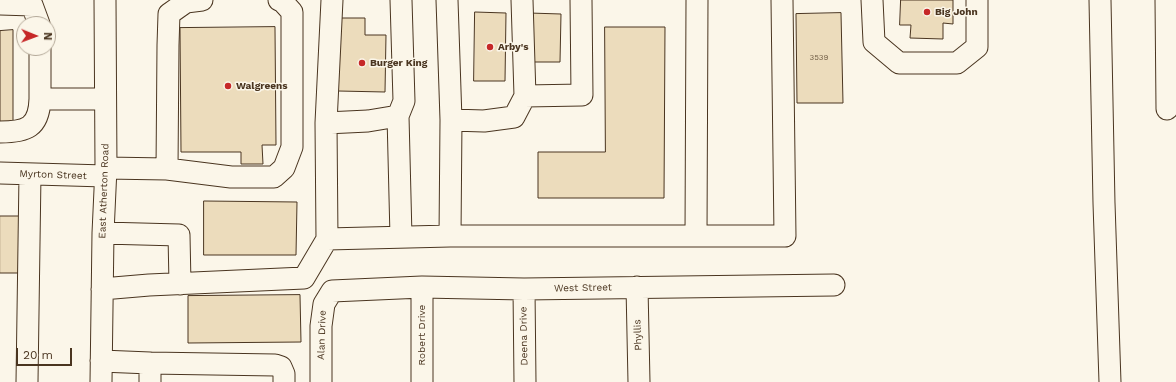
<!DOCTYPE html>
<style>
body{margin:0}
#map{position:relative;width:1176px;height:382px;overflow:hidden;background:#fbf6e9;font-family:"Work Sans",sans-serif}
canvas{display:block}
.north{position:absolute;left:16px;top:16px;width:40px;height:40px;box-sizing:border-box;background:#fbf6e9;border:1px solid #b4a999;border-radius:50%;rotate:91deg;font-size:11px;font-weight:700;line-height:16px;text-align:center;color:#4a3520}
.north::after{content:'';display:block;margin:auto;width:14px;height:18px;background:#c62828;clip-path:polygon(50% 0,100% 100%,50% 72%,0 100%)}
.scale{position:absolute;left:16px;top:348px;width:56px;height:18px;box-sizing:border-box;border:2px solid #4a3520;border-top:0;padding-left:5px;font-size:12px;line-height:14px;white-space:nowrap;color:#4a3520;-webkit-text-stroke:3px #fbf6e9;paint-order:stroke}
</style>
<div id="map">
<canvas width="1176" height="382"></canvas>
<div class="north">N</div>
<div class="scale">20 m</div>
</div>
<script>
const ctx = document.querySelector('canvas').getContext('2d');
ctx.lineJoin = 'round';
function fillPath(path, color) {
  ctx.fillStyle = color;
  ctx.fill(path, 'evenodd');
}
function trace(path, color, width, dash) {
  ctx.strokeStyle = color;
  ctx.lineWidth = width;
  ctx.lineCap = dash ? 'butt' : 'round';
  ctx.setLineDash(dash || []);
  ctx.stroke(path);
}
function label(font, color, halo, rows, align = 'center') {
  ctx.font = font + ' "Work Sans",sans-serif';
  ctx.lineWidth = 3;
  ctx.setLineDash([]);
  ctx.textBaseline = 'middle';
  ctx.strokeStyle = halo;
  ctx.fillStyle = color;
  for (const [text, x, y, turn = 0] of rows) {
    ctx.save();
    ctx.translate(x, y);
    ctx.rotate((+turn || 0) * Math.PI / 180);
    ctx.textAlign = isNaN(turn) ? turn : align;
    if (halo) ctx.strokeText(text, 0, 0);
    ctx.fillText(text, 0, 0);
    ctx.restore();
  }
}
const building = new Path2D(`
 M901,0H953V24L943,23V39L910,38L911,25H900Z
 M475,12L506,13L505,81H474Z
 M529,13L561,14L560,62H528Z
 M841,13L843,103H797L796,14Z
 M339,18H365V35H386L385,92L338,91Z
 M275,27L276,145H262L263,164H241V152H181L180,28Z
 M605,27H665L664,198H538V152H605Z
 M13,30V126H0V31Z
 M204,201L297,202L296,255H204Z
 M0,216H22V273H0Z
 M300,295L301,342L188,343V296Z`);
fillPath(building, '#ecdcbc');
trace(building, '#4a3520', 1);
const minor = new Path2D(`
 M202,0L186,2L169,14L168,45L167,169L231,177H274L284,168L292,147V12L282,1L279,0
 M447,0L451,120L484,121L514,117L525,96L522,0
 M872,0L874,42L899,63H957L977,47V0
 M1100,0L1104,203L1110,382
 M1166,0L1167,109
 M0,4L32,5L39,24
 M40,48V99H105
 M525,96L582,95L581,0
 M326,123L368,121L398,116
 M0,132C26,132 39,128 40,99
 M106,168L167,169
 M0,173L105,176
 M103,233L179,235L180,284
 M696,235L697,0
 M450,236L451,120
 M401,237L398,116L404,101L401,0
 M327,239L326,123L332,0
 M422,287V382
 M637,287L639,382
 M102,289L149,285L304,278L327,239L450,236H785L782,0
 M524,289L525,382
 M101,361L150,363V382
 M150,363L275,365L281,367L284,374V382
 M27,382L30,174
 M101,382L103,233L106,168L105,0
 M321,382V326L324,304L332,291L422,287L524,289L834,285`);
trace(minor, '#4a3520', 23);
trace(minor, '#fbf6e9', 21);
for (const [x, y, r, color] of [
 [927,12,4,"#c62828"],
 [490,47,4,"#c62828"],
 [362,63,4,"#c62828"],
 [228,86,4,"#c62828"]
]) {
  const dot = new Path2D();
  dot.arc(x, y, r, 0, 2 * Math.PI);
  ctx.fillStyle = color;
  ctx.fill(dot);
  trace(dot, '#fbf6e9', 1.5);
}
label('8px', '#725f47', null, [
 ["3539",819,58]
]);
label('bold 10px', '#4a3520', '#fbf6e9', [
 ["Big John",935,12],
 ["Arby's",498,47],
 ["Burger King",370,63],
 ["Walgreens",236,86]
], 'left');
label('10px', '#4a3520', '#fbf6e9', [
 ["Myrton Street",53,175,2],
 ["East Atherton Road",104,191,-88],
 ["West Street",583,288,-1],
 ["Alan Drive",322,335,-88],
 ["Robert Drive",422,335,-90],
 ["Phyllis",638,335,-92],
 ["Deena Drive",524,336,-91]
]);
</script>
